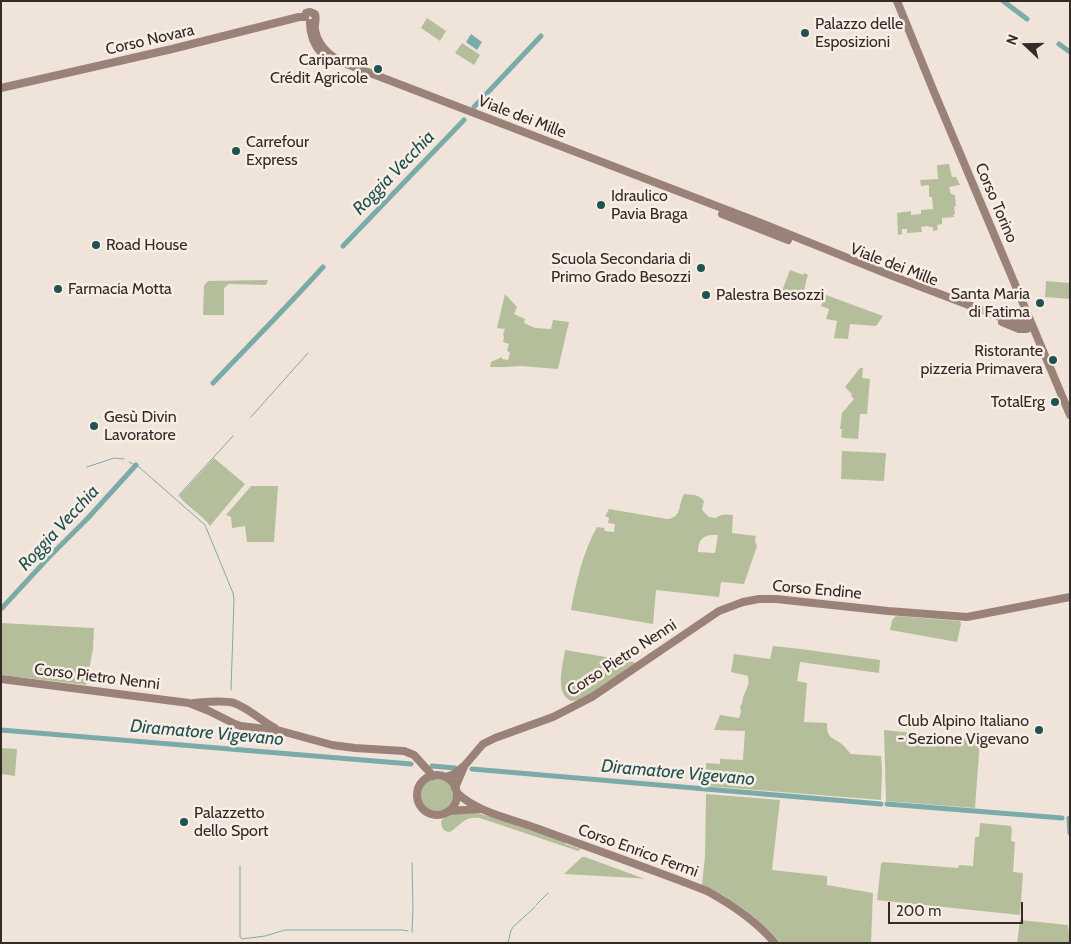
<!DOCTYPE html>
<meta charset="utf-8">
<style>
body{margin:0}
#map{position:relative;width:1071px;height:944px;overflow:hidden;background:#f0e4da;font-family:Cabin,sans-serif}
canvas{display:block}
.frame{position:absolute;inset:0;border:2px solid #342a27;pointer-events:none}
.north{position:absolute;left:1001px;top:20px;width:50px;height:50px;-webkit-text-stroke:4px #f8eee6;paint-order:stroke;rotate:291deg;font-size:14px;font-weight:700;line-height:20px;text-align:center;color:#342a27}
.north::after{content:'';display:block;margin:auto;width:18px;height:22px;background:#342a27;clip-path:polygon(50% 0,100% 100%,50% 72%,0 100%)}
.scale{position:absolute;left:888px;top:902px;width:135px;height:22px;box-sizing:border-box;border:2px solid #342a27;border-top:0;padding-left:6px;font-size:15px;line-height:18px;white-space:nowrap;color:#342a27;-webkit-text-stroke:4px #f8eee6;paint-order:stroke}
</style>
<div id="map">
<canvas width="1071" height="944"></canvas>
<div class="frame"></div>
<div class="north">N</div>
<div class="scale">200 m</div>
</div>
<script>
const ctx = document.querySelector('canvas').getContext('2d');
ctx.lineJoin = 'round';
function fillPath(path, color) {
  ctx.fillStyle = color;
  ctx.fill(path, 'evenodd');
}
function trace(path, color, width, dash) {
  ctx.strokeStyle = color;
  ctx.lineWidth = width;
  ctx.lineCap = dash ? 'butt' : 'round';
  ctx.setLineDash(dash || []);
  ctx.stroke(path);
}
function label(font, color, halo, rows, align = 'center') {
  ctx.font = font + ' Cabin,sans-serif';
  ctx.lineWidth = 5;
  ctx.setLineDash([]);
  ctx.textBaseline = 'middle';
  ctx.strokeStyle = halo;
  ctx.fillStyle = color;
  for (const [text, x, y, turn = 0] of rows) {
    ctx.save();
    ctx.translate(x, y);
    ctx.rotate((+turn || 0) * Math.PI / 180);
    ctx.textAlign = isNaN(turn) ? turn : align;
    if (halo) ctx.strokeText(text, 0, 0);
    ctx.fillText(text, 0, 0);
    ctx.restore();
  }
}
fillPath(new Path2D(`
 M427,18L446,31L440,41L421,28Z
 M462,43L480,55L474,65L455,53Z
 M949,164L952,177H956L960,185L949,187L951,194L955,195L956,206L954,207L955,214L953,215L954,217L942,218V224L937,225L938,230L933,231V227H929L928,226L921,227L922,232L907,233V229H902V234L898,235L897,213L911,211V215L921,214V210L933,209L932,197H929V185L921,186L920,180L938,179L937,165Z
 M790,270L803,275L804,273L808,275C805,283 805,290 802,298L782,291Z
 M268,280L266,285L229,284L224,288V315H203L204,286L208,281Z
 M1046,281L1070,283V299L1045,297Z
 M505,294L517,307L514,314L525,319L524,323L535,328L551,329L553,320L569,322L558,369L520,366L507,367H490L491,362L502,357V359L508,360L510,352L507,351L509,344L503,342L504,337L503,334L505,329L497,328Z
 M826,295L883,316L876,326L850,324L848,339L834,338L837,321L826,319L829,309L821,306Z
 M860,368H863L862,378L870,379L867,414H860L858,439L844,438L841,437L842,429H840L842,413L854,399L851,396L852,394L845,387Z
 M842,451L886,453L884,481L841,479Z
 M214,458L245,484L210,526C202,514 188,508 179,496Z
 M251,486H278L274,542H247L245,526L232,528L231,517L226,515Z
 M684,494C692,495 699,494 704,501L702,510L709,517L716,518C721,513 727,515 733,515L732,533L756,536L755,541L757,546L744,584L721,582L719,597L656,590L653,624L571,610C576,582 583,552 597,527L604,528L605,531L614,532L615,524L608,523L609,518L605,516L609,509L667,519C682,518 678,505 684,494ZM710,535H718L715,553L698,552C698,542 701,537 710,535Z
 M896,616L960,621L961,624L957,642L890,630L892,620Z
 M1,623L94,628L93,649L86,685L1,675Z
 M773,646L801,649L880,660L879,673L800,662L797,681L807,683L804,722L827,723C827,740 832,736 843,745C846,748 848,751 851,754L881,756L882,771L881,800L706,786V763L720,764V759L743,760L745,731L714,730L720,715L739,718L741,712L740,707C743,703 742,700 744,695C746,689 750,685 748,676L731,672L734,654L770,659Z
 M565,650L629,661L636,663L581,700L571,701C554,693 563,665 565,650Z
 M884,730L980,740L975,808L886,801Z
 M1,748L17,749L15,776L1,774Z
 M419 795a17 17 0 1 1 34 0a17 17 0 1 1-34 0Z
 M706,794L780,800L772,870L827,876V885L873,893L871,943H781C758,918 733,898 702,885L705,856Z
 M472,811L487,816L488,815L565,842V844L581,849L578,851L480,818C464,816 462,824 450,832C444,832 442,829 441,822C447,811 460,813 472,811Z
 M980,823L1011,826V828H1012L1011,841L1015,842L1013,872L1023,873L1020,915L877,900L881,864L883,862L958,868L959,865L973,866L975,837H979Z
 M582,857H585L645,879L635,878L564,874Z
 M1020,920L1068,925L1070,943H1017Z`), '#b5be9b');
fillPath(new Path2D(`
 M471,34L482,42L477,50L466,42Z`), '#7baba9');
trace(new Path2D(`
 M251,417L308,353
 M129,462L139,467L205,525L233,593L234,600L231,690
 M87,467L114,458L124,459
 M179,495L233,436
 M240,866V937L242,939L265,936L285,930H403L408,931
 M536,905L548,893
 M412,932L413,907L412,863
 M508,943L511,930L514,926L535,907`), '#7baba9', 1);
trace(new Path2D(`
 M1003,1L1027,19
 M1059,44L1070,52
 M474,107L541,36
 M343,246L464,120
 M213,383C250,344 287,307 323,267
 M1,609L49,557L87,519L136,465
 M1,730L411,764
 M432,766L455,768
 M472,769L881,804
 M887,804L1062,818
 M1069,818L1070,833`), '#7baba9', 5);
trace(new Path2D(`
 M897,1L932,87L1070,415
 M305,17L306,13L310,12L315,14C317,19 314,24 315,30C318,46 329,56 344,63L761,223L890,275L1008,320C1016,321 1024,321 1031,323
 M310,23C310,35 314,45 322,54
 M1,88L172,49L299,17H305
 M722,214L788,240
 M1002,322L1019,329H1027L1031,323
 M1,679L189,703L209,711L235,724L241,726L281,731L332,745L355,748L404,751L414,755L433,776
 M194,703C206,702 222,700 234,703C248,708 262,721 275,728
 M417 795a20 20 0 1 1 40 0a20 20 0 1 1-40 0Z
 M446,777L454,774L465,765L483,744L495,738L553,717L592,697L719,611L743,602L759,599H776L888,611L967,617L1070,597
 M455,788L464,767
 M457,793C479,813 509,818 536,828C593,849 651,869 707,891C733,905 756,921 775,943
 M449,811L479,809`), '#9a8279', 8);
for (const [x, y, r, color] of [
 [805,33,5,"#1f5251"],
 [378,69,5,"#1f5251"],
 [236,151,5,"#1f5251"],
 [601,205,5,"#1f5251"],
 [96,245,5,"#1f5251"],
 [701,268,5,"#1f5251"],
 [58,289,5,"#1f5251"],
 [706,295,5,"#1f5251"],
 [1040,303,5,"#1f5251"],
 [1053,360,5,"#1f5251"],
 [1055,402,5,"#1f5251"],
 [94,426,5,"#1f5251"],
 [1039,730,5,"#1f5251"],
 [184,822,5,"#1f5251"]
]) {
  const dot = new Path2D();
  dot.arc(x, y, r, 0, 2 * Math.PI);
  ctx.fillStyle = color;
  ctx.fill(dot);
  trace(dot, '#f8eee6', 2);
}
label('16px', '#342a27', '#f8eee6', [
 ["Palazzo delle",815,24],
 ["Esposizioni",815,42],
 ["Cariparma",368,60,"right"],
 ["Crédit Agricole",368,78,"right"],
 ["Carrefour",246,142],
 ["Express",246,160],
 ["Idraulico",611,196],
 ["Pavia Braga",611,214],
 ["Road House",106,245],
 ["Scuola Secondaria di",691,259,"right"],
 ["Primo Grado Besozzi",691,277,"right"],
 ["Farmacia Motta",68,289],
 ["Santa Maria",1030,294,"right"],
 ["di Fatima",1030,312,"right"],
 ["Palestra Besozzi",716,295],
 ["Ristorante",1043,351,"right"],
 ["pizzeria Primavera",1043,369,"right"],
 ["TotalErg",1045,402,"right"],
 ["Gesù Divin",104,417],
 ["Lavoratore",104,435],
 ["Club Alpino Italiano",1029,721,"right"],
 ["- Sezione Vigevano",1029,739,"right"],
 ["Palazzetto",194,813],
 ["dello Sport",194,831]
], 'left');
label('16px', '#342a27', '#f8eee6', [
 ["Corso Novara",150,40,-13],
 ["Viale dei Mille",522,117,21],
 ["Corso Torino",996,203,67],
 ["Viale dei Mille",894,265,21],
 ["Corso Endine",817,590,5],
 ["Corso Pietro Nenni",622,658,-33],
 ["Corso Pietro Nenni",97,677,7],
 ["Corso Enrico Fermi",638,851,20]
]);
label('italic 18px', '#1f5251', '#f8eee6', [
 ["Roggia Vecchia",394,173,-46],
 ["Roggia Vecchia",59,528,-47],
 ["Diramatore Vigevano",207,733,5],
 ["Diramatore Vigevano",678,773,5]
]);
</script>
